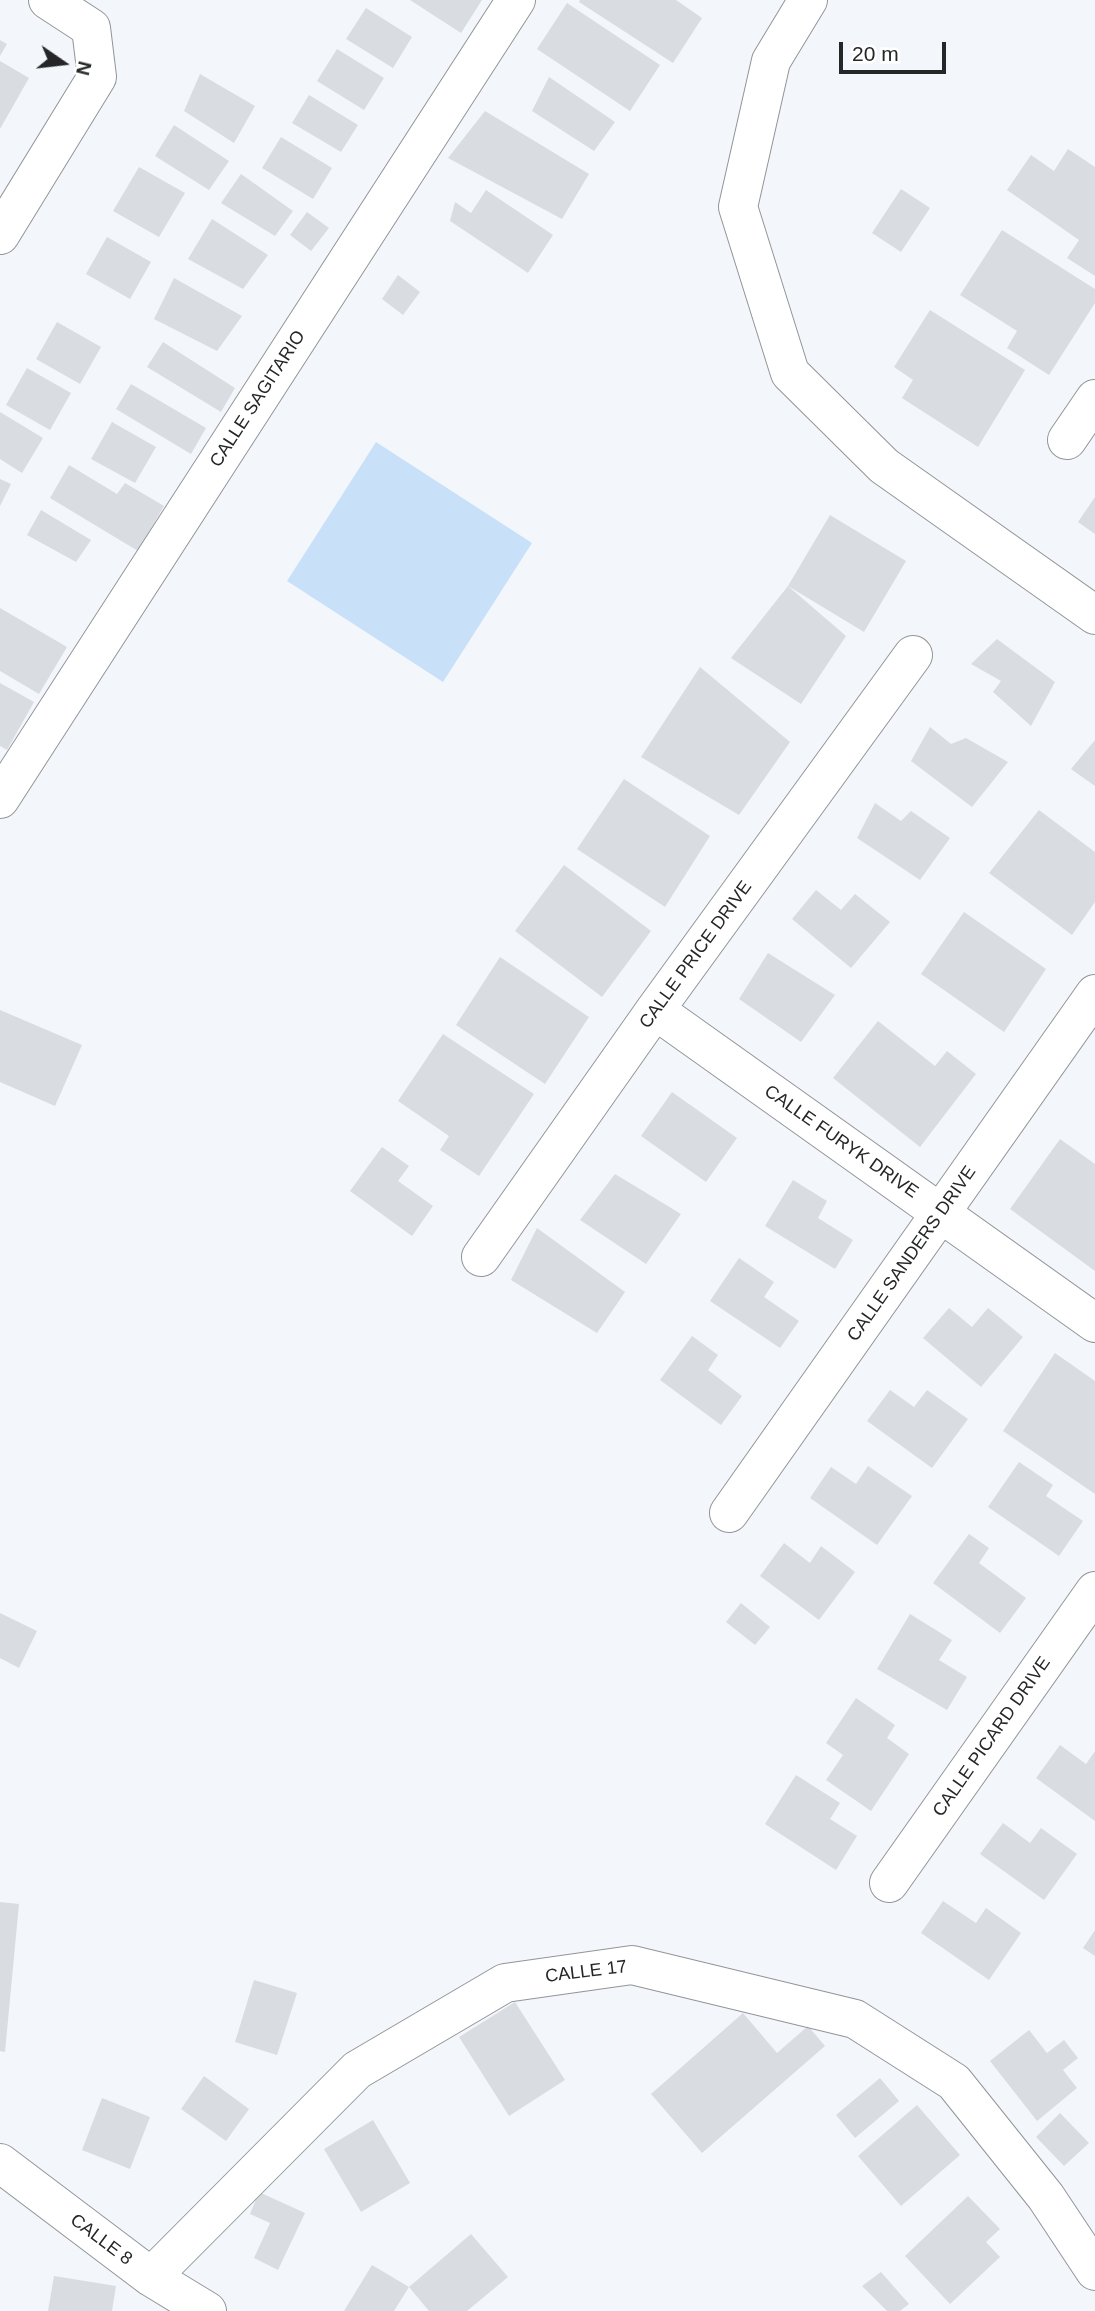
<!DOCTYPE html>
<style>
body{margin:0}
#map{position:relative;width:1095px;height:2311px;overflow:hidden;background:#f3f7fb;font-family:Helvetica,sans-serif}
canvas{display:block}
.north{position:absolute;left:28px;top:28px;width:70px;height:70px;-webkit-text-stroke:5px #fff;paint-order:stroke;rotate:104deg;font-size:19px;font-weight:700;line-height:28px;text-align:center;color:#252627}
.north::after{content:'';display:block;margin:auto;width:24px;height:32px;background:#252627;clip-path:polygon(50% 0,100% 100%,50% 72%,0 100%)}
.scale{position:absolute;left:839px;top:42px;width:107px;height:32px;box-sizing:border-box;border:4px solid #252627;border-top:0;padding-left:9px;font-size:21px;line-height:24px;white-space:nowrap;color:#252627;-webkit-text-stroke:5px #fff;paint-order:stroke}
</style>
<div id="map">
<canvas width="1095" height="2311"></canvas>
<div class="north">N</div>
<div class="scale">20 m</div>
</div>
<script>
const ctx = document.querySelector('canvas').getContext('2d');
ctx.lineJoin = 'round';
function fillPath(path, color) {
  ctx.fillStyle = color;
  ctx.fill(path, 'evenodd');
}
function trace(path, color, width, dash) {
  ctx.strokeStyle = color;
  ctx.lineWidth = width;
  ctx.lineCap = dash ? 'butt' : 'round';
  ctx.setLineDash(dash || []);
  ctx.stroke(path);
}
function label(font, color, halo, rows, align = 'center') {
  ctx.font = font + ' Helvetica,sans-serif';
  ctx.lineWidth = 6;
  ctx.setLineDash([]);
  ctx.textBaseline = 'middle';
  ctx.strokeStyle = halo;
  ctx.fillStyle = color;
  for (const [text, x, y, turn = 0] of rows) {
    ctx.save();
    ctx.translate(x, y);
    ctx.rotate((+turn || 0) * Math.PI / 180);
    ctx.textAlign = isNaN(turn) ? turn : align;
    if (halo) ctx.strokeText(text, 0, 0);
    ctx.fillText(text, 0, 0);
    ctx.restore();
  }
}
fillPath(new Path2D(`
 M376,442L532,543L443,682L287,581Z`), '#c9e0f9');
fillPath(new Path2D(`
 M410,0H482L461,33Z
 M580,0H676L702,18L673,63L579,2Z
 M567,3L660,65L630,111L537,49Z
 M366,8L412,37L393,68L346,39Z
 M0,40L7,44L0,56Z
 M337,49L384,78L364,110L317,81Z
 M0,61L29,78L0,129Z
 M200,74L255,106L234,143L184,111Z
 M549,77L615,122L594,151L532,111Z
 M309,95L358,125L341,152L292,123Z
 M485,111L589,174L562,219L448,158Z
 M174,125L229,161L209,190L155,156Z
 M281,137L332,168L313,199L262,168Z
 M1068,149L1095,167V276L1067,258L1079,240L1007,190L1031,155L1054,171Z
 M139,167L185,193L159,237L113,211Z
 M241,174L293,211L275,236L221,203Z
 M901,189L930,208L901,252L872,233Z
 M486,190L553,235L528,273L450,221L455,202L471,213Z
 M307,212L329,228L311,251L290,235Z
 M212,219L268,255L243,289L188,259Z
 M1002,230L1095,289V303L1049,375L1007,348L1017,331L960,295Z
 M107,237L151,262L130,299L86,274Z
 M398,275L420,292L403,315L382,299Z
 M174,278L242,316L217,351L154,319Z
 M930,310L1025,370L978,447L902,398L913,380L894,367Z
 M57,322L101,347L80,384L36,359Z
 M163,342L235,388L221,412L147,367Z
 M27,368L71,393L50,430L6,405Z
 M131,384L206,428L191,454L116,409Z
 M0,412L43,438L22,473L0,459Z
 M112,422L156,447L135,483L91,459Z
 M69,465L117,494L125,483L164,506L138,551L50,498Z
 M0,479L11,484L0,506Z
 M1095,497V534L1078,522Z
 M41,510L91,540L76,562L27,535Z
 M830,515L906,561L864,632L788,586Z
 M788,586L846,636L801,704L731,658Z
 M0,608L67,647L39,694L0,671Z
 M997,639L1055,682L1031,726L993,692L1001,681L971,664Z
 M700,667L790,742L739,815L641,757Z
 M0,683L34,702L7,750L0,746Z
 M930,727L951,744L966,738L1008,762L972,807L911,761Z
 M1095,740V786L1071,769Z
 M624,779L710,836L665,907L577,849Z
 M875,803L901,821L911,811L950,838L920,880L857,838Z
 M1039,810L1095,852V902L1072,935L989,873Z
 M564,865L651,931L602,997L515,931Z
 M816,890L841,910L855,894L890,922L851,968L792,919Z
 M964,912L1046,969L1004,1032L921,974Z
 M768,953L835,995L801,1042L739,999Z
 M500,957L589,1017L545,1084L456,1025Z
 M0,1010L82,1045L55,1106L0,1082Z
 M878,1021L935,1066L947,1051L976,1074L920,1147L833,1078Z
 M443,1034L534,1094L479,1176L440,1150L449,1136L398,1101Z
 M672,1092L737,1138L706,1182L641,1136Z
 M1060,1139L1095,1164V1271L1010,1209Z
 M382,1147L409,1166L398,1181L433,1206L412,1236L350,1191Z
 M615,1174L681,1214L646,1264L580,1220Z
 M793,1180L827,1201L818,1218L853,1240L835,1269L765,1226Z
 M537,1228L625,1292L597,1333L511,1280Z
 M739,1258L774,1282L764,1297L799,1321L780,1348L710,1301Z
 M949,1308L972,1327L988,1308L1023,1337L981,1387L923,1338Z
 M692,1336L718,1355L708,1370L742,1396L721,1425L660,1380Z
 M1055,1353L1095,1381V1494L1003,1431Z
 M890,1390L914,1407L927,1390L968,1419L932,1468L867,1421Z
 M1019,1462L1053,1485L1046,1496L1083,1521L1059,1556L988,1507Z
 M868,1466L912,1496L877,1545L810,1498L831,1467L856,1484Z
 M969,1534L989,1548L979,1563L1026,1598L1000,1633L933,1583Z
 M784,1543L810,1563L821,1546L855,1572L819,1620L760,1576Z
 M741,1603L770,1627L755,1645L726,1622Z
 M0,1613L37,1631L19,1668L0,1658Z
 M910,1614L952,1640L939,1660L967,1677L947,1710L877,1669Z
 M856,1698L895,1725L887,1738L909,1754L871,1811L826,1780L843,1755L826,1743Z
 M1060,1745L1086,1764L1095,1751V1821L1036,1778Z
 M796,1775L840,1803L830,1819L857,1836L836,1870L765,1824Z
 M1003,1823L1030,1843L1041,1828L1077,1854L1044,1900L980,1854Z
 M943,1901L976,1923L986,1908L1021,1933L989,1980L921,1933Z
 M0,1902L19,1904L5,2052L0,2051Z
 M1095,1930V1956L1083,1948Z
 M254,1980L297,1993L277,2055L235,2042Z
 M515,2002L565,2080L509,2116L459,2037Z
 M743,2013L777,2053L808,2026L825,2046L702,2153L651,2094Z
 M1029,2030L1047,2053L1064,2040L1078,2058L1063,2070L1077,2088L1037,2121L990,2061Z
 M204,2076L249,2109L226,2141L181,2109Z
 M880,2078L899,2101L855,2138L836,2115Z
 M102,2098L150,2117L130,2169L82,2150Z
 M917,2105L960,2155L901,2206L858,2156Z
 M1060,2113L1089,2143L1064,2166L1036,2137Z
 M373,2120L410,2183L361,2212L324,2149Z
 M259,2192L305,2213L278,2270L254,2258L270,2223L250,2214Z
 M968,2196L1000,2229L986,2242L1000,2257L950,2304L905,2256Z
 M471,2234L508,2277L467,2311H429L409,2287Z
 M372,2265L409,2287L394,2311H344Z
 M881,2272L909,2304L900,2311H887L862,2286Z
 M54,2276L116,2286L112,2311H48Z`), '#d9dce0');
const minor = new Path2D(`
 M808,0L771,61L738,207L790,373L884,466L1095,615
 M0,235L97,77L91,28L48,0
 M1067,440L1095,399
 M0,799L516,0
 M655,1010L1095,1323
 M481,1257L655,1010L913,655
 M729,1513L1095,994
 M889,1883L1095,1591
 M0,2163L151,2277L207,2311
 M151,2277L357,2070L505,1983L632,1965L855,2019L954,2082L1046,2197L1095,2271`);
trace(minor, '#929598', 40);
trace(minor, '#fff', 38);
label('18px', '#252627', '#fff', [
 ["CALLE SAGITARIO",258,399,-57],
 ["CALLE PRICE DRIVE",696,955,-54],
 ["CALLE FURYK DRIVE",841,1142,35],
 ["CALLE SANDERS DRIVE",912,1254,-55],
 ["CALLE PICARD DRIVE",992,1737,-55],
 ["CALLE 17",586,1972,-7],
 ["CALLE 8",101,2240,37]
]);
</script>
